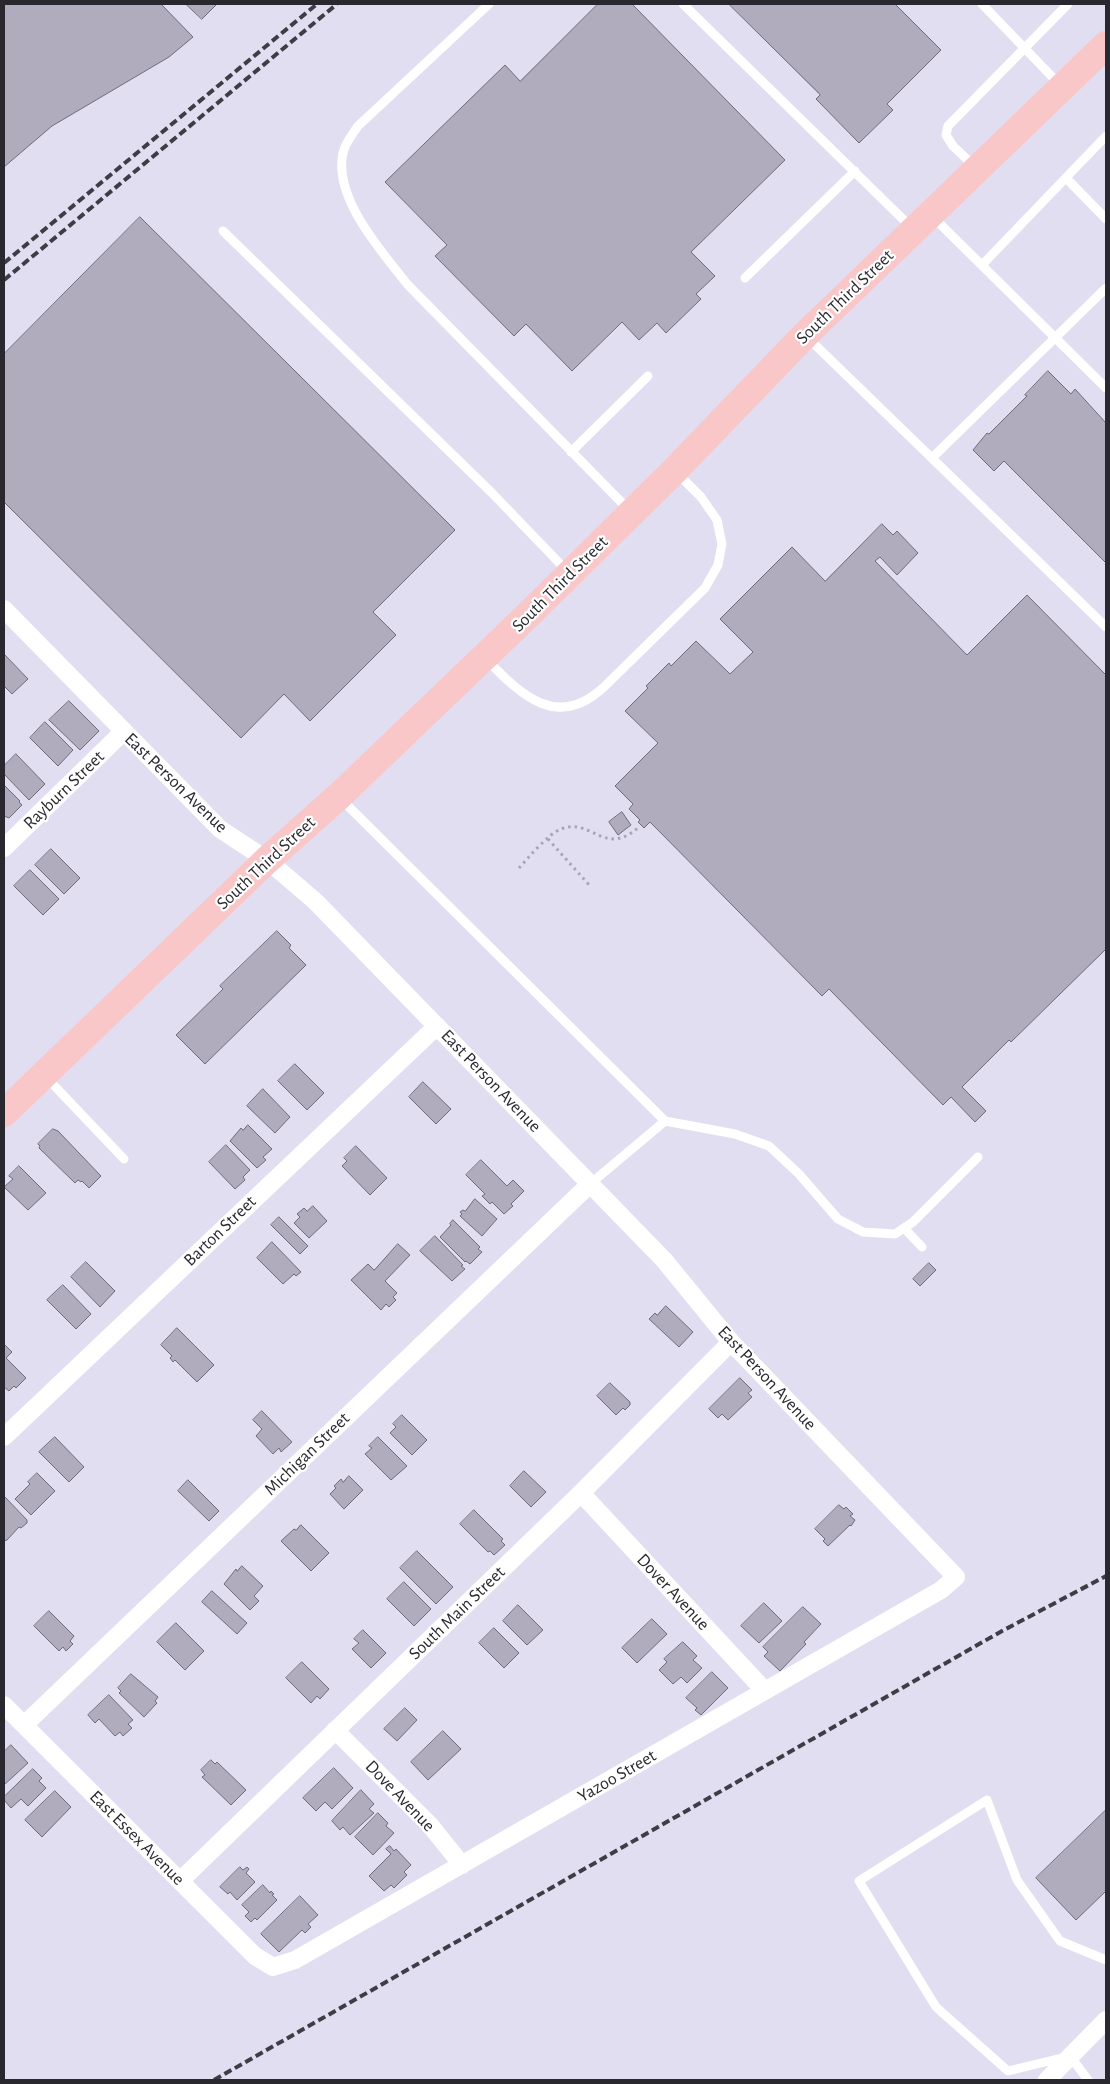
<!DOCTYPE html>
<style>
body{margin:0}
#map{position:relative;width:1110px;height:2084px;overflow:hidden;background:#e1def1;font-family:"Alegreya Sans",sans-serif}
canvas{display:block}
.frame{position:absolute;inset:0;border:5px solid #29282f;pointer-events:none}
</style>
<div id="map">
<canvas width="1110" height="2084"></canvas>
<div class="frame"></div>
</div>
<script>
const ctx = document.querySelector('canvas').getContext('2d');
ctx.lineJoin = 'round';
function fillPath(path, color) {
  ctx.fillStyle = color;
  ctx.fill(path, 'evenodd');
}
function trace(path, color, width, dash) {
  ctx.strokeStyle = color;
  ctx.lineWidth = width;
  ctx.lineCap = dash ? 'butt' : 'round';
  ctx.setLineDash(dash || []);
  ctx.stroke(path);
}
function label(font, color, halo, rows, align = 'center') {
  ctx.font = font + ' "Alegreya Sans",sans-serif';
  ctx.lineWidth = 4.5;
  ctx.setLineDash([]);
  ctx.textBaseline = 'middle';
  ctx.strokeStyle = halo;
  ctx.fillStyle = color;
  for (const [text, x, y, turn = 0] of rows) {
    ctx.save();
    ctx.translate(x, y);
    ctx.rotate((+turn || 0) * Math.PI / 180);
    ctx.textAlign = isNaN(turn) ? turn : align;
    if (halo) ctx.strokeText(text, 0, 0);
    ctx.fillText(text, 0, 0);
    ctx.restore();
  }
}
const building = new Path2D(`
 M4,4H161L193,37L169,57L52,126L4,167Z
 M186,4H217L202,19Z
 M598,4H632L785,160L691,252L715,276L696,294L701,299L666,333L657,323L639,340L622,322L572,371L526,324L514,336L435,256L447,245L385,182L505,65L520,81Z
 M729,4H895L941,50L887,104L893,110L859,143L816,99L820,95Z
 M140,217L455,530L373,612L396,635L310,721L284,694L241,738L4,502V354Z
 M1048,371L1071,394L1075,389L1106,423V563L1004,461L994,471L973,450L987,433L989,434L1027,396L1025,395Z
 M882,524L893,535L897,531L918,553L897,575L880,557L875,561L967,655L1027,595L1106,675V949L1011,1042L1009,1040L962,1087L986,1111L975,1122L951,1097L943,1105L829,989L822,996L650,822L644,828L638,822L640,820L629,809L633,804L615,786L658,743L625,711L648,688L646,686L669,663L671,666L696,641L730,674L753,652L720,619L792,547L825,581Z
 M4,654L28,679L12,694L4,686Z
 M69,701L99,731L80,750L49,720Z
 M45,722L73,750L58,766L30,738Z
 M16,754L45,784L29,800L4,774V766Z
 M4,785L20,801L19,802L22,805L9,818L4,816Z
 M622,812L631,825L618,835L609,822Z
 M51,849L80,878L64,894L35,865Z
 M30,870L59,899L43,915L14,886Z
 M277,931L291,945L289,948L306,965L205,1064L176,1035L223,989L220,986Z
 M295,1064L324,1093L307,1110L278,1081Z
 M423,1082L451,1109L436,1124L409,1097Z
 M263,1089L290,1117L275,1133L247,1106Z
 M248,1125L272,1149L263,1157L266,1160L257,1168L230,1141L241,1128L243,1130Z
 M53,1129L58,1131L101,1176L89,1188L82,1181L81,1182L78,1180L75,1183L39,1148L40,1146L38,1144Z
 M226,1145L250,1170L243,1177L245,1180L235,1189L209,1162Z
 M356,1146L387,1178L370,1195L342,1166L347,1161L344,1158Z
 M481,1160L507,1186L513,1180L524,1191L511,1204L513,1206L504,1214L492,1202L490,1204L482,1196L485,1194L466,1175Z
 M19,1166L46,1193L28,1210L4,1187L13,1179L9,1176Z
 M475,1199L497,1219L482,1236L460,1216L462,1214L460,1212L463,1210L465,1211Z
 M313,1206L327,1221L309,1238L294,1223L300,1217L297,1214L304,1208L307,1211Z
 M279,1217L308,1246L300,1254L271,1225Z
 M453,1220L480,1247L478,1249L482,1252L470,1264L466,1261L465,1262L440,1237L451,1225L450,1224Z
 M435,1236L463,1265L461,1266L465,1269L452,1281L420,1251Z
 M272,1242L301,1272L296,1276L294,1274L283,1284L257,1258Z
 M398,1244L410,1255L385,1281L397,1293L393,1297L396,1300L389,1307L386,1304L381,1310L351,1280L368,1264L374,1270Z
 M86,1262L115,1291L100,1307L71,1277Z
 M929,1263L936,1270L920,1286L913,1279Z
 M63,1285L91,1314L76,1329L47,1300Z
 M666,1306L693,1332L679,1347L649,1319L655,1313L657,1315Z
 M177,1328L214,1365L197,1382L175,1360L173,1362L170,1358L172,1356L161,1345Z
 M4,1344L12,1352L6,1358L26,1378L16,1388L14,1386L9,1391L4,1387Z
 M740,1378L752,1390L748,1393L752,1397L728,1420L722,1414L718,1418L709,1409Z
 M610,1383L630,1402V1405L625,1410L623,1408L616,1415L597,1396Z
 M262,1411L292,1442L281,1452L279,1448L273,1454L256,1436L262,1429L253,1420Z
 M402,1415L427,1440L412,1455L390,1433L396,1427L393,1424Z
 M55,1437L84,1467L69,1482L39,1452Z
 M378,1437L407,1466L391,1480L365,1454L372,1448L369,1446Z
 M524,1471L546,1492L531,1507L510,1486Z
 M37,1473L55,1491L31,1515L15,1499L30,1484L28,1482Z
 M349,1476L363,1490L344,1509L330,1494L336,1488L334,1486L341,1479L343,1482Z
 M188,1480L219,1511L209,1521L178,1491Z
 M4,1496L27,1520V1523L21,1528L19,1527L7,1540L4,1541Z
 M839,1505L844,1509L846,1507L853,1514L850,1516L855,1520L851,1526L850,1525L828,1546L823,1541L825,1539L815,1529Z
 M474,1510L503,1539L501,1541L505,1545L494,1555L490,1551L488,1552L460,1524Z
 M301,1525L329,1553L311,1571L281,1541L294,1529L296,1530Z
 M417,1551L453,1587L436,1604L400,1568Z
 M242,1566L263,1586L254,1596L259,1601L250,1610L224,1584L236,1569L237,1571Z
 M404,1582L431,1609L414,1626L387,1599Z
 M212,1591L247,1623L237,1634L202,1602Z
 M764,1603L782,1621L759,1643L741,1626Z
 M518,1605L543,1630L527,1645L503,1621Z
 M803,1607L821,1624L804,1642L806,1644L780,1671L764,1656L768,1652L763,1647Z
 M49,1611L74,1636L70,1641L73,1644L66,1651L63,1647L59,1651L34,1626Z
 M652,1619L667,1634L637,1663L622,1648Z
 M176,1623L204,1651L185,1670L157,1642Z
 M494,1628L519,1653L504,1668L479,1643Z
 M363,1630L386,1653L371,1668L352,1649L359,1643L354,1639Z
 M683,1642L697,1656L693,1660L702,1668L687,1683L681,1677L673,1684L659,1670L667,1662L664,1659Z
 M302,1662L329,1689L320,1699L317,1696L311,1703L286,1678Z
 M712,1672L728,1688L701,1715L695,1710L697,1708L686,1698Z
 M131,1674L158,1697L155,1701L157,1703L144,1717L119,1693L121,1691L118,1688Z
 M109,1695L133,1720L128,1724L132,1728L123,1736L120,1732L115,1736L99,1719L95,1723L88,1715Z
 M405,1708L417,1720L397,1741L384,1729Z
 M443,1731L461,1749L428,1780L411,1762Z
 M11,1745L28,1763L4,1785V1752Z
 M211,1760L215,1764L217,1762L246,1790L231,1805L202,1777L205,1775L201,1770Z
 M334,1768L353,1788L332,1809L325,1802L316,1811L303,1798Z
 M33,1769L42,1778L39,1781L46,1788L28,1806L21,1799L11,1808L4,1800V1797Z
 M361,1790L374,1804L369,1809L374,1813L350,1835L343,1827L340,1830L332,1821Z
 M55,1791L71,1807L42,1837L25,1820Z
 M1106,1810V1891L1076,1920L1036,1878Z
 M378,1813L388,1823L386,1826L394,1833L373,1855L355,1837Z
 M390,1846L394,1851L396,1849L411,1865L404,1872L407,1875L394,1888L391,1885L384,1891L369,1876L391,1854L386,1849Z
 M240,1867L243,1870L247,1867L249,1869L246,1873L255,1882L237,1900L230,1892L228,1894L220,1887Z
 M263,1885L270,1893L271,1891L274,1894L272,1895L277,1900L257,1920L255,1918L251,1922L245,1916L249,1912L242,1905Z
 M300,1896L318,1915L308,1924L311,1927L305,1933L302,1930L279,1952L261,1934Z`);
fillPath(building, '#b0abbd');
trace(building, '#706b7c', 1);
trace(new Path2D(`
 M548,839L591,887
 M519,868C529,857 548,834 561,829C593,817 604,859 640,826`), '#a7a5b4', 3, [2.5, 4]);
trace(new Path2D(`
 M489,4L358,126C352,135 345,143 343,153C333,198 382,252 408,285L629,510
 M683,4L912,228
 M982,4L1060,85
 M975,167L953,146L946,135L948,126L1068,4
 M1066,178L1106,219
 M932,216L1106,388
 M223,231L492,493L568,572
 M982,265L1106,136
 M745,278L855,171
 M807,337L1106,627
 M571,452L648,376
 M932,458L1106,288
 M486,659C522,696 558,731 605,686L705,588L718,565L722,544L717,520L701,497L677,473
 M340,798L665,1121L590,1184
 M45,1076L124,1159
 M665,1121L735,1134L769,1146L799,1174L838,1219L863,1232L895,1234L913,1222L978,1157
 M904,1228L922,1247
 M1088,2080L1070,2056L1008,2071L936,2007L859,1881L987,1800L1017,1880L1060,1941L1106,1960`), '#fff', 9);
trace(new Path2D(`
 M4,609L220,829L267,860L315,901L664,1260L731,1342L956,1577L941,1590L295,1960L273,1967L255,1956L4,1705
 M4,848L124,731
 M4,1437L437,1026
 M581,1493L765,1691
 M24,1725L590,1184
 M335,1730L430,1825L462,1865
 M181,1880L581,1493L731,1342
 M1047,2080L1106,2020`), '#fff', 18);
trace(new Path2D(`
 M4,1113L267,860L339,796L525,618L674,471L805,335L1106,45`), '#fac7c9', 28);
trace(new Path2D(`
 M4,263L317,4
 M4,280L337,4
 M214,2080L1002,1631L1106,1576`), '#3e3d45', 4, [8, 4]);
label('18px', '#29282f', '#fff', [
 ["South Third Street",845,297,-44],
 ["South Third Street",560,584,-45],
 ["East Person Avenue",176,783,44],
 ["Rayburn Street",64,790,-44],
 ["South Third Street",266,863,-43],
 ["East Person Avenue",491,1081,46],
 ["Barton Street",220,1231,-44],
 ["East Person Avenue",767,1378,47],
 ["Michigan Street",307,1454,-44],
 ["Dover Avenue",673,1592,47],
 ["South Main Street",457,1613,-44],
 ["Yazoo Street",617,1776,-30],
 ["Dove Avenue",400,1796,46],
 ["East Essex Avenue",137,1838,45]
]);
</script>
